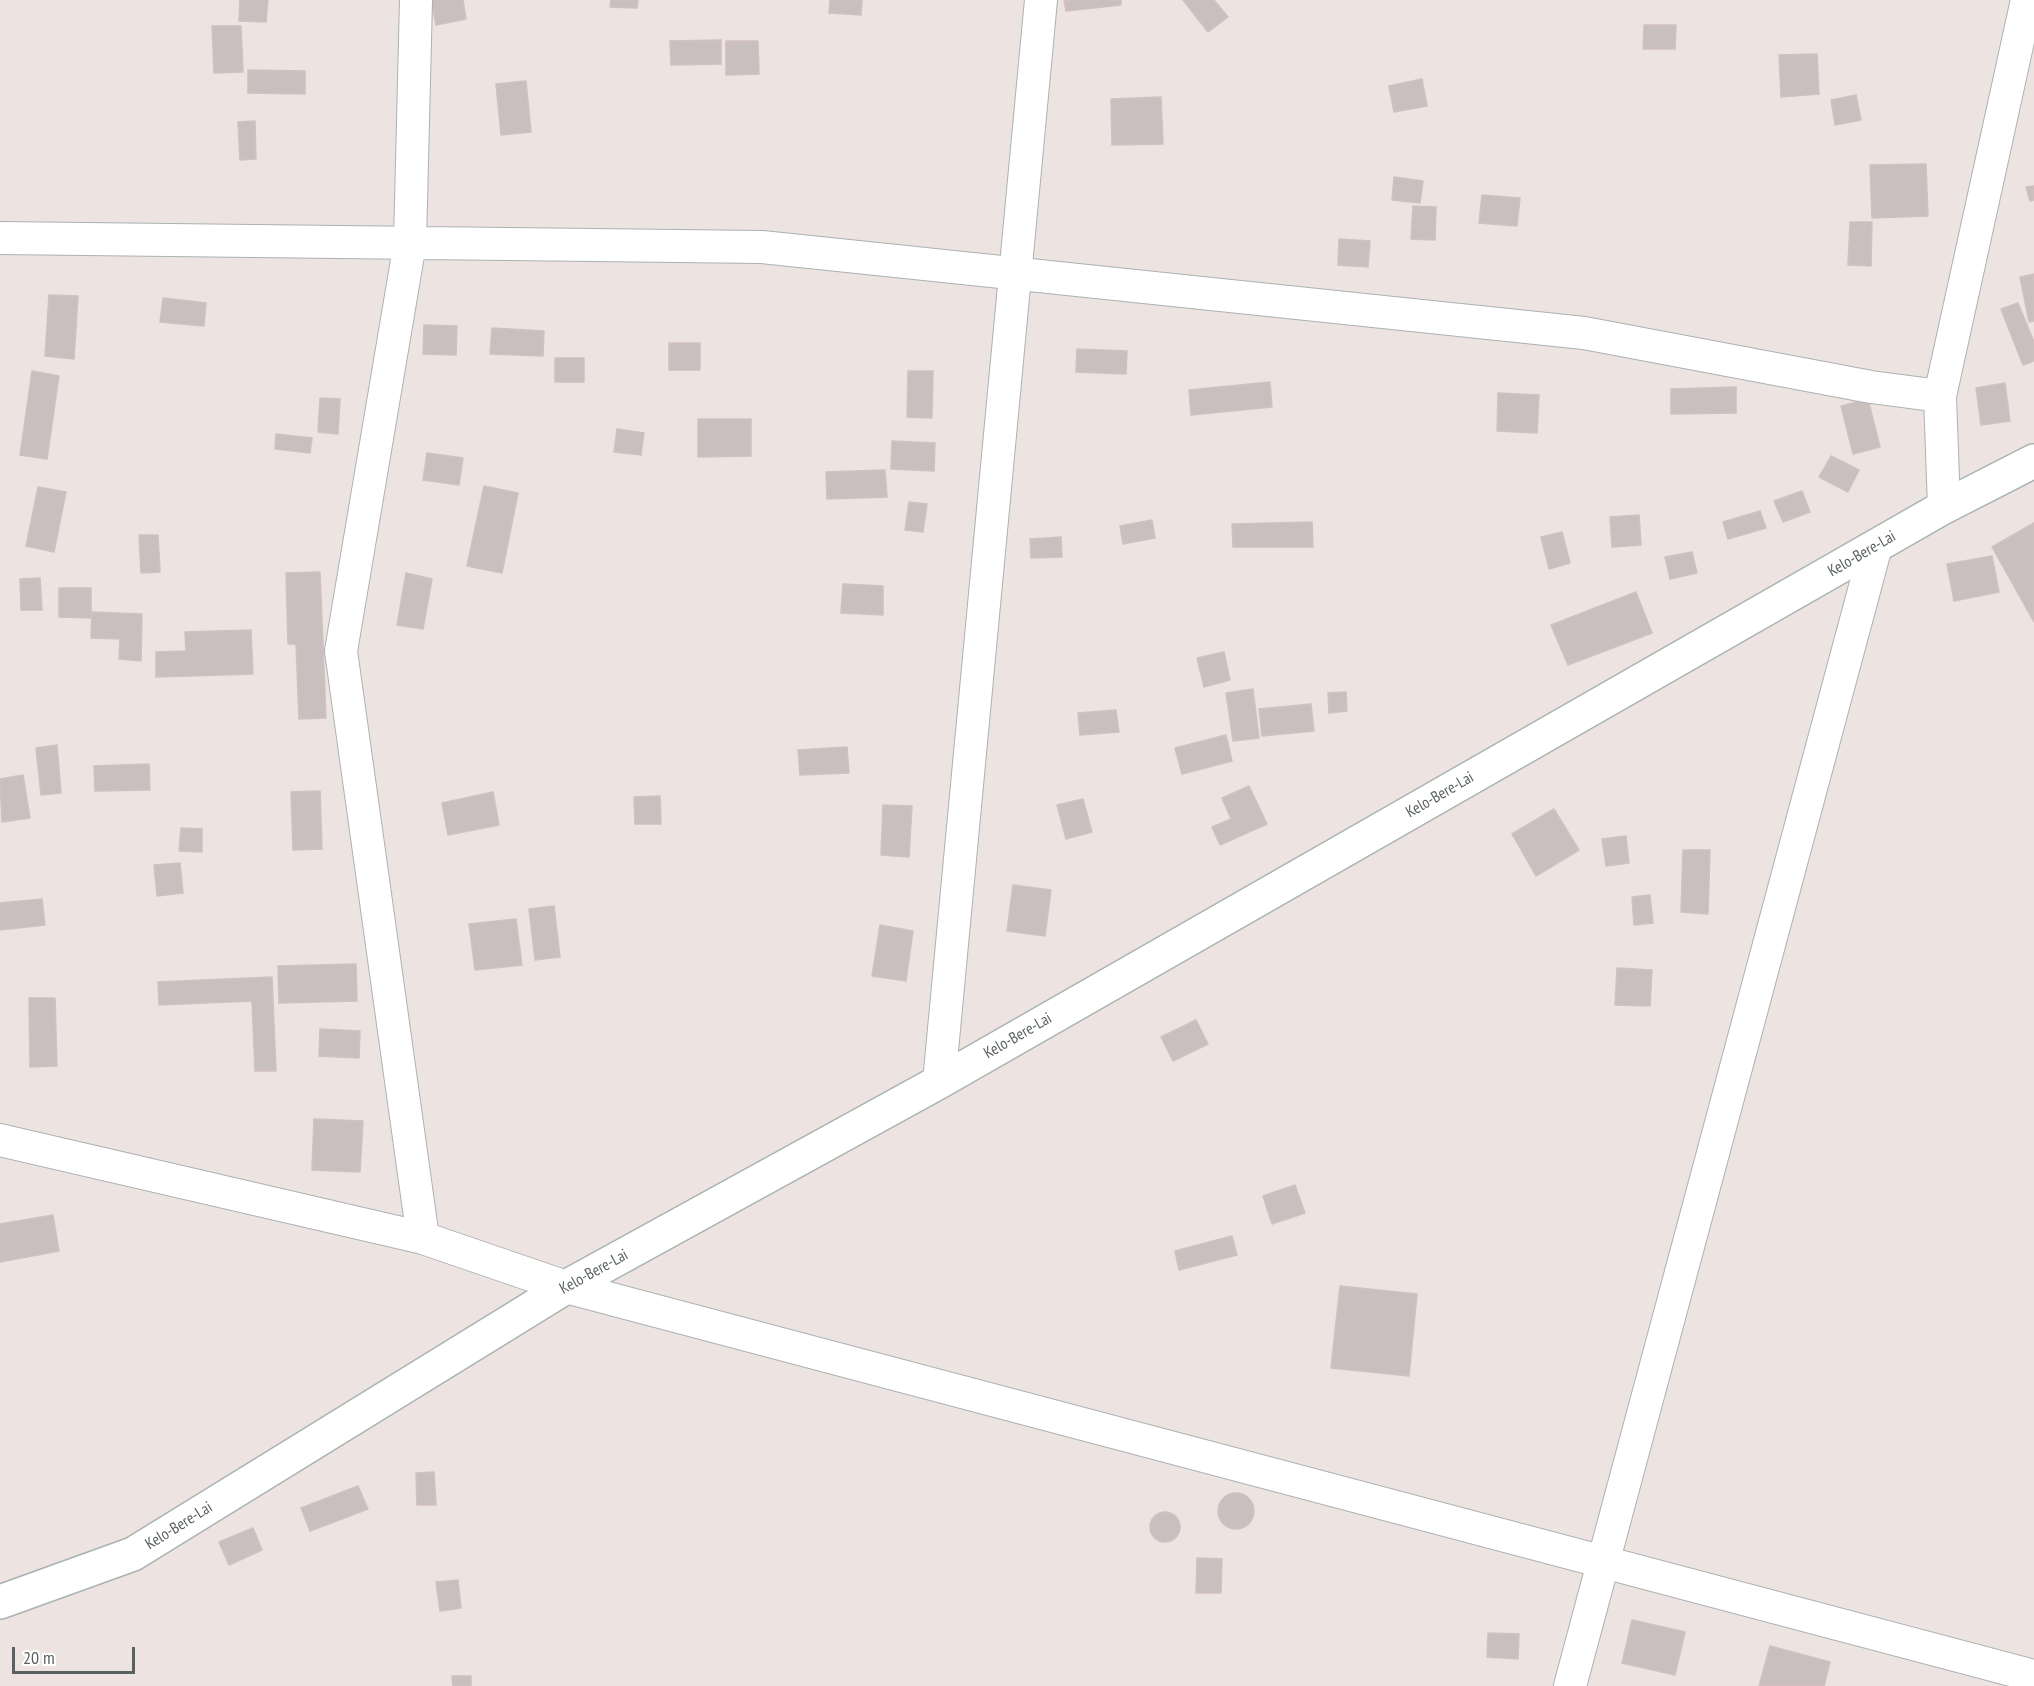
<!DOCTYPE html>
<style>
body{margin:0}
#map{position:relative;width:2034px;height:1686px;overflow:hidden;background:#ede3e1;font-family:"PT Sans Narrow",sans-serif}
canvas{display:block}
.scale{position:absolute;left:12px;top:1647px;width:123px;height:27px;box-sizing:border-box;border:3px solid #5a6261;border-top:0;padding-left:8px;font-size:18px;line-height:21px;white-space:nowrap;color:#5a6261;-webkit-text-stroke:4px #fff;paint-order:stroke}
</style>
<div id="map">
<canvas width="2034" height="1686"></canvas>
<div class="scale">20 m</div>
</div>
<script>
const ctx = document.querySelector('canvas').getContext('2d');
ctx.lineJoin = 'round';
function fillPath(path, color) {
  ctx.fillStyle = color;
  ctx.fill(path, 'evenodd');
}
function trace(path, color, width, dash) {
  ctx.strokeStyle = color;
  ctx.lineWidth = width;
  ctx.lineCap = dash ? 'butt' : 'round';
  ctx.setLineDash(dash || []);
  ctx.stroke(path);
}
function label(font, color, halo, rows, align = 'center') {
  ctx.font = font + ' "PT Sans Narrow",sans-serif';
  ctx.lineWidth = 4.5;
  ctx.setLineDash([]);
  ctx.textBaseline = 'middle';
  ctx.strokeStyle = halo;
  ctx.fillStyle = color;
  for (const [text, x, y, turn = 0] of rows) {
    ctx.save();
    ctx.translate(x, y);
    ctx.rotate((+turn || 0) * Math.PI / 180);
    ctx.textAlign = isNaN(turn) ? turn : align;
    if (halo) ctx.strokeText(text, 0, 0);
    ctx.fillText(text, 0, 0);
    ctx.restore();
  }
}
const building = new Path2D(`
 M240,0H268L266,22L239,21Z
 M431,0H463L466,19L436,25Z
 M611,0H638L637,8L610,7Z
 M830,0H862L861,15L829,13Z
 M1064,0H1121V5L1066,11Z
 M1183,0H1214L1228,17L1208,32Z
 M1644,25H1676L1675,49H1643Z
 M212,26H241L243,72L214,73Z
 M721,40V64L671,65L670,41Z
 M726,41H758L759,74L726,75Z
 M1817,54L1819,94L1781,97L1779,55Z
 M248,70L305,71V94L248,93Z
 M1422,79L1427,106L1394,112L1389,86Z
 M526,81L531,132L501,135L496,84Z
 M1856,95L1861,120L1835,125L1831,100Z
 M1161,97L1163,144L1112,145L1111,99Z
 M255,121L256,159L240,160L238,122Z
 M1926,164L1928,216L1872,218L1870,165Z
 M1394,177L1423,181L1420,203L1392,200Z
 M2034,186V200L2030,201L2026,187Z
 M1482,195L1520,198L1517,226L1479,223Z
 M1413,206L1436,207L1435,240L1411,239Z
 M1850,222H1872L1871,266L1848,265Z
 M1339,239L1370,241L1368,267L1338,265Z
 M2034,274V321L2029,322L2020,277Z
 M49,295L78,296L74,359L45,356Z
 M163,298L206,303L204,326L160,322Z
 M2018,303L2034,342V361L2023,365L2001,309Z
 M424,325L457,326L456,355L423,354Z
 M492,328L544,331L543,356L490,354Z
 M669,343H700V370H669Z
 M1077,349L1127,351L1126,374L1076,372Z
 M555,358H584V382H555Z
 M32,371L59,376L47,459L20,455Z
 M908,371H933L932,418L907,417Z
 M1270,382L1272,407L1191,415L1189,390Z
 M2005,383L2010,421L1981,425L1976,388Z
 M1736,387V413L1671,414V389Z
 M1498,393L1539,395L1537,433L1497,431Z
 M320,398L340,399L338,434L318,432Z
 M1868,399L1880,447L1853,454L1841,406Z
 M698,419H751V456L698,457Z
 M617,429L644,433L641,455L614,452Z
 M276,434L312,438L310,453L275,449Z
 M892,441L935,443L934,471L891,469Z
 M427,453L463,458L459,485L423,480Z
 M1831,456L1859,470L1848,492L1819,477Z
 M885,470L887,497L827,499L826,472Z
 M484,486L518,493L502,573L467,566Z
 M38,487L66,492L54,552L26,546Z
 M1802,491L1810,512L1783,522L1774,501Z
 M909,502L927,504L923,532L905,530Z
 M1760,511L1766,528L1728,539L1723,522Z
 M1639,515L1641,545L1612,547L1610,517Z
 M1152,520L1155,538L1123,544L1120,526Z
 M1312,522L1313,547H1233L1232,524Z
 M2034,523V622L1992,547Z
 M1562,532L1570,563L1549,569L1541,537Z
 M139,535H158L160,572L141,573Z
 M1061,537L1062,557L1031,558L1030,539Z
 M1692,552L1697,573L1670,579L1665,557Z
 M1992,556L1999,592L1954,601L1947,564Z
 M320,572L326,718L299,719L296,644H288L286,573Z
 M406,573L432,579L423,629L397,625Z
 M40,578L42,610H21L20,579Z
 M843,584L883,586V615L841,613Z
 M59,588H91V618L59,617Z
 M1636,592L1652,633L1568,665L1551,625Z
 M92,612L142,614L141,661L119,659L120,639L91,638Z
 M251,630L253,674L156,677V652L186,651L185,632Z
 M1224,652L1230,680L1204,687L1197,658Z
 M1253,689L1259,738L1233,741L1226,693Z
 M1346,692L1347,711L1329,713L1328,693Z
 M1311,704L1314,731L1262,736L1259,709Z
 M1116,710L1119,732L1080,735L1078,713Z
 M1226,735L1232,761L1182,774L1175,748Z
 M57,745L61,793L41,795L36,748Z
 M847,747L849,773L800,775L798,750Z
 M149,764L150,790L95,791L94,766Z
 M23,775L30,818L2,822L0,779Z
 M1249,786L1267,824L1220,845L1212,827L1231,819L1222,798Z
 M320,791L322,849L293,850L291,792Z
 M493,792L499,825L448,835L442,803Z
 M660,796L661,824H635L634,797Z
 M1083,799L1092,832L1066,839L1057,805Z
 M883,805L912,806L909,857L881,855Z
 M1554,809L1579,850L1536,876L1512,834Z
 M181,828L202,829V852L179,851Z
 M1626,836L1629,863L1606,866L1602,839Z
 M1683,850H1710L1708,914L1681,912Z
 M180,863L183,893L157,896L154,865Z
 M1013,885L1051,890L1045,936L1007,931Z
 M1650,895L1653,923L1634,925L1632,897Z
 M42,899L45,925L0,930V903Z
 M554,906L560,957L535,960L529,909Z
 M516,919L522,965L475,970L469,924Z
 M880,925L913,931L906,981L872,976Z
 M356,964L357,1001L279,1003L278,966Z
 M1617,968L1652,970L1650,1006L1615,1005Z
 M272,977L276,1071H255L252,1001L159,1005L158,982Z
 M29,998H55L57,1066L30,1067Z
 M1196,1020L1208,1044L1173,1061L1161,1037Z
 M320,1029L360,1031L359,1058L319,1056Z
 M314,1119L363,1121L360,1172L312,1170Z
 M1295,1185L1305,1213L1272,1224L1263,1196Z
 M53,1215L59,1251L0,1262V1224Z
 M1232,1236L1237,1255L1179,1270L1175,1251Z
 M1340,1286L1417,1294L1409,1376L1331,1368Z
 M434,1472L436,1505H417L416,1473Z
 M358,1486L368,1509L310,1531L301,1508Z
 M1218 1511a18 18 0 1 1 36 0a18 18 0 1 1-36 0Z
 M1150 1527a15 15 0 1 1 30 0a15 15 0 1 1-30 0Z
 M253,1528L262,1550L229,1565L219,1542Z
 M1197,1558L1222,1559L1221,1593H1196Z
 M458,1580L461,1608L440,1611L436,1582Z
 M1632,1620L1685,1632L1675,1675L1622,1663Z
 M1488,1633L1519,1634L1518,1659L1487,1657Z
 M1770,1646L1830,1662L1824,1686H1759Z
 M452,1676H471V1686H453Z`);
fillPath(building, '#c8bfbe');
trace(building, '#d1c1c0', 1.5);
const minor = new Path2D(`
 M416,0L410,243L341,651L423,1238
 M0,238L762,247L1584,333L1871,387L1940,396
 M1944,507L1940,396L2027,0
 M939,1082L1041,0
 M0,1140L423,1238L566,1287L2034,1676
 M1570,1686L1876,546`);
const secondary = new Path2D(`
 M0,1602L133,1554L566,1287L939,1082L1944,507L2034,461`);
trace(minor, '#abb2b2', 34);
trace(secondary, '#aab2b2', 36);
trace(minor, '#fff', 32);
trace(secondary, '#fff', 33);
label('16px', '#5a6261', '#fff', [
 ["Kelo-Bere-Lai",1862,554,-30],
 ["Kelo-Bere-Lai",1440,795,-30],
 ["Kelo-Bere-Lai",1018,1036,-30],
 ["Kelo-Bere-Lai",594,1272,-29],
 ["Kelo-Bere-Lai",179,1526,-32]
]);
</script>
